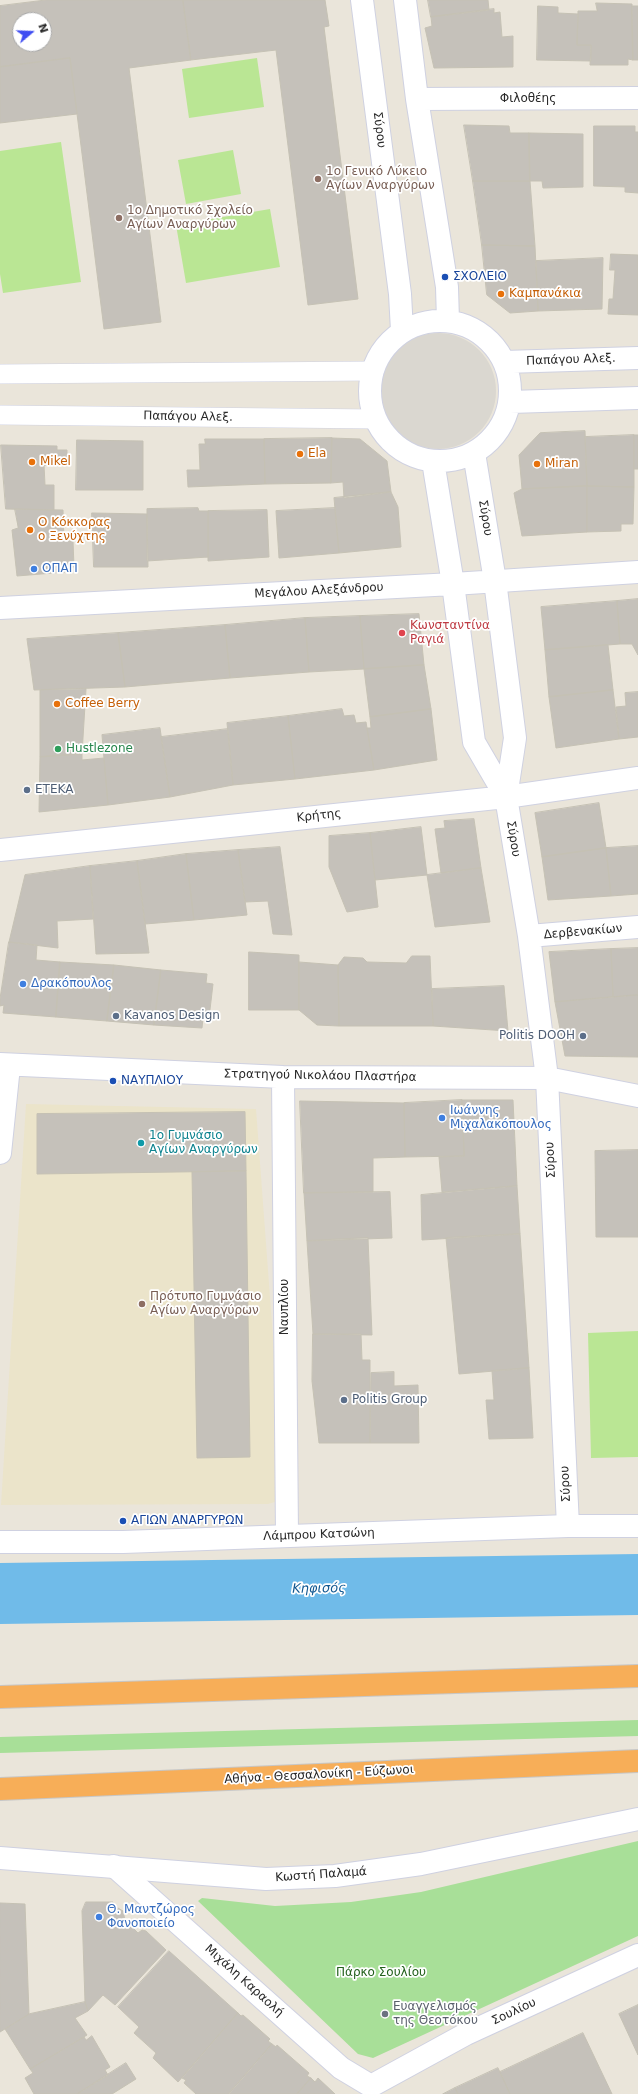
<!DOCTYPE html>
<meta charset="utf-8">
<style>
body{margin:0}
#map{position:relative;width:638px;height:2094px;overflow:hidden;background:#eae5da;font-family:"DejaVu Sans",sans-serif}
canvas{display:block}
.north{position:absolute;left:12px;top:12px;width:40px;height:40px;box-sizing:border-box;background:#fff;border:1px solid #a9a9a9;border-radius:50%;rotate:71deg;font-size:11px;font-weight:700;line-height:16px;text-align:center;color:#282828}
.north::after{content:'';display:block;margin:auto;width:14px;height:18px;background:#3f4df2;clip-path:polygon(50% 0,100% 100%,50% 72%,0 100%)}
</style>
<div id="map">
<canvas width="638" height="2094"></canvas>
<div class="north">N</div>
</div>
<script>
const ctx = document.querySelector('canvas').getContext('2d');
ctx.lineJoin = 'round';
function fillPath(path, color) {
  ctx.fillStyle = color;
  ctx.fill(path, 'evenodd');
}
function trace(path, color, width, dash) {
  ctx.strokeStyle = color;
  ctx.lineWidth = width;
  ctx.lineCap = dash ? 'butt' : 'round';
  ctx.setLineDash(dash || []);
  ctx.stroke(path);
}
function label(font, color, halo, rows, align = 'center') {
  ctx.font = font + ' "DejaVu Sans",sans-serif';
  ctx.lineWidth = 3.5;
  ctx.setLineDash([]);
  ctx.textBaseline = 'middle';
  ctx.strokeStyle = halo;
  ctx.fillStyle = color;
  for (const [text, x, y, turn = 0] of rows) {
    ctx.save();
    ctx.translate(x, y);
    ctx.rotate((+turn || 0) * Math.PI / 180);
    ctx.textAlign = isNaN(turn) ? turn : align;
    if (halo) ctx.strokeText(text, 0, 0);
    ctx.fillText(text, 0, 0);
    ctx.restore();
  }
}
fillPath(new Path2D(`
 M26,1104L256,1109L285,1499L268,1504L1,1505Z`), '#ebe4ca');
fillPath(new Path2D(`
 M638,1720V1736L0,1753V1737Z
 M638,1841V1936L373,2058L358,2054L198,1901L202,1898L275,1906L351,1902L421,1892Z`), '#a8df98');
fillPath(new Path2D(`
 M257,58L264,107L189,118L182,69Z
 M61,142L81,282L3,293L0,274V151Z
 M233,150L241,194L186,204L178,160Z
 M270,209L280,267L186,283L176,225Z
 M638,1331V1457L591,1458L588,1333Z`), '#bae694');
fillPath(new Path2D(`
 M380 391a58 58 0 1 1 116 0a58 58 0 1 1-116 0Z`), '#dad7d0');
fillPath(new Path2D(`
 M638,1554V1615L0,1624V1563Z`), '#70bbe9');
const building = new Path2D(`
 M46,0H183L191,60L129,68L161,322L104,329L70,58L0,67V6ZM20,20H44V44H20Z
 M183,0H325L329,26L324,27L358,299L308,305L276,50L191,60Z
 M428,0H488L489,10L431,17Z
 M596,3L632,4L633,60L628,59V65H590L591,45H577L578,11H597Z
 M538,6L558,7V13L578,14L577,45H591V61L537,60Z
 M632,6H638V60H633Z
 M494,9V13L500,12L502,37L513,36V67L434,68L425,28L432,26L431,17Z
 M70,58L77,114L0,123V67Z
 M464,125L509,126L510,133H529L530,181H473Z
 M594,126H635V132H638V193L625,192V187L594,186Z
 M529,133L583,134V187L543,188L542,181H530Z
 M473,181H530L535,246L482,245Z
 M482,245L535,246L538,311L510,313L487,295Z
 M611,254L638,255V315L608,314L609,299H613L615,270H610Z
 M603,258L602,309L538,311L536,261Z
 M585,431L587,486L522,489L519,455L540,433Z
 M634,435H638V469H634Z
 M634,435V487L587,486L585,437Z
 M332,438L331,483L265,484L264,439Z
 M332,438L360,439L387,461L391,492L344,498L343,482L331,483Z
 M205,439H264L265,484L188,487L187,470H200L199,444H205Z
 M77,440L143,441V490H76Z
 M1,445L57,446V450H67V465H44L45,485H54V510L6,509Z
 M587,486L634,487L633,524H621V531L587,532Z
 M587,486V532L522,536L514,493L522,489Z
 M391,492L398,507L401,547L339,553L334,498Z
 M198,508L199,511H208V557L147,561V509Z
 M335,508L339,553L279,558L276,511Z
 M15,509L63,510L64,541H73L74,567H65V572L17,576L12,530L18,528Z
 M267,510L269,557L208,561V511Z
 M92,513L147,514L148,567H94Z
 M638,599V655L632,644H620L617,601Z
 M617,601L620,644L545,650L541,607Z
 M419,614L424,665L364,669L360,616Z
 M360,616L364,669L309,672L305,618Z
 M305,618L309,672L230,678L225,625Z
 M225,625L230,678L125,687L118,633Z
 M118,633L125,687L34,690L27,639Z
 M608,645L613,690L549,697L545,650Z
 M424,665L431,709L370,717L364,669Z
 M86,689L82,754L40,757V690Z
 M613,690L619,739L556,748L549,697Z
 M638,692V737L619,739L616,707L626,706L625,693Z
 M342,709L344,716L354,715L356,723L366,722L374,770L295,779L288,716Z
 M431,709L437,760L374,770L367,728H371L370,717Z
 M288,716L295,779L233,785L227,723Z
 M160,728L170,797L108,805L102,735Z
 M228,729L233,785L170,797L161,737Z
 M82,754V760L104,758L108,805L39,812L40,757Z
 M599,803L606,848L542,857L535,813Z
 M474,819L481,868L441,873L435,829L445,828L444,821Z
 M421,827L427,875L375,880L370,833Z
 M370,833L378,907L347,912L329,867V836Z
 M638,846V894L611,896L606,848Z
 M280,847L292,935L273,934L268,901L245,902L238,850Z
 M606,848L611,896L548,900L542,857Z
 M238,850L247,915L194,920L186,854Z
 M186,854L194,920L145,924L137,861Z
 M137,861L149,953L96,954L90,866Z
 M90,866L93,919L57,921L58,948L9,942L25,875Z
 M481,868L490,922L435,927L427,875Z
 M9,942L37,945L36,960L60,962L56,1017L3,1013L4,1005L0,1006V999Z
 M638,948V995L613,997L611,949Z
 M611,949L613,997L555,1002L549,952Z
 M249,952L299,955V1010H249Z
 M412,956H430L433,1026H339L338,965L344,957L363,958L367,962L406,963Z
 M60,962L114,965L107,1021L56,1017Z
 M299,962L338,965L339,1026L317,1025L299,1010Z
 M114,965L161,970L154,1025L107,1021Z
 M161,970L207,974L206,983L213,984L209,1018H203L202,1028L154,1025Z
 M504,986L508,1031L433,1026L432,989Z
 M638,995V1057L565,1056L555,1002Z
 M462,1100L464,1156L405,1157L404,1103Z
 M462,1100H513L517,1186L442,1192L439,1157L464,1156Z
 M300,1101L404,1103L405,1157L373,1158V1192L304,1193Z
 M245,1112L246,1171L37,1174V1114Z
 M638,1150V1237H596L595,1151Z
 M246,1171L250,1457L197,1458L192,1172Z
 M517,1186L520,1234L422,1240L421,1195Z
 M390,1192L392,1238L307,1241L304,1193Z
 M520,1234L529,1368L459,1374L446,1238Z
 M368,1238L372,1335L313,1334L307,1241Z
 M313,1334H361L362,1360H370V1443H319L312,1381Z
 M529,1368L533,1438L489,1439L486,1400H494L492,1371Z
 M394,1372V1386L418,1385L419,1443H370L371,1373Z
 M86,1902H113V1909L118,1908L123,1911L125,1920L138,1933L142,1930L146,1931L166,1950L115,2005L103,1995L88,2011L85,2002L82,1911Z
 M0,1903L25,1904L29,2014L0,2032Z
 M169,1951L238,2013L178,2082L153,2058L156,2053L134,2033L139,2027L118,2007Z
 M85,2002L88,2011L75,2018L87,2035L30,2069L5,2029L29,2014Z
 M638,2005V2055L619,2014Z
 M238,2013L241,2016L243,2015L270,2039L268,2041L272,2044L228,2094H196L184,2083L186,2080L182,2078Z
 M583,2033L612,2094H510L500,2072Z
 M92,2036L110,2067L105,2070L108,2075L77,2094H34L25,2078L33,2073L30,2069L84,2037L86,2040Z
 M272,2044L276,2047L277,2045L309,2073L307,2076L311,2078L297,2094H229Z
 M126,2063L136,2079L112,2094H77Z
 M498,2068L510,2094H458L455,2088Z
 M311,2078L315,2082L318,2078L335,2094H297Z
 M455,2088L458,2094H443Z`);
fillPath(building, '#c5c1ba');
trace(building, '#c5c1b4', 1);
const pedestrian = new Path2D(`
 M0,374L374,371
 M0,415L376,419`);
const minor = new Path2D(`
 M362,0L400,294L402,331
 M405,0L417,99L447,287L448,321
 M417,99L638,98
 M370 391a70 70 0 1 1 140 0a70 70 0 1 1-140 0Z
 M504,362L638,358
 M510,402L638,398
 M474,453L495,581L515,738L506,797L529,936L547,1078L568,1526
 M433,461L453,584L474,742L506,797
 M0,608L453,584L638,572
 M0,850L506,797L638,778
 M529,936L638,927
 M0,1064L283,1077L547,1078L638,1096
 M283,1077L287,1536
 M0,1153L9,1066
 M114,1866L341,2068L371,2086
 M371,2086L466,2034L638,1955`);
const tertiary = new Path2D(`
 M0,1542H123L568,1526H638
 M0,1858L266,1879L335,1876L421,1864L638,1819`);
const motorway = new Path2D(`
 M0,1697L638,1676
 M0,1789L638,1761`);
trace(pedestrian, '#cfd1e1', 20);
trace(minor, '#cfd1e1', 24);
trace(tertiary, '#cfd1e1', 24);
trace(motorway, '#c7c7c7', 24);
trace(pedestrian, '#fff', 19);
trace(minor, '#fff', 22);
trace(tertiary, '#fff', 22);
trace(motorway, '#f7ae58', 22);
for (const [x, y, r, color] of [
 [318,179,4,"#8d6e63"],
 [119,218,4,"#8d6e63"],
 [445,277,4,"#1a4fb4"],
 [501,294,4,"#e8710a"],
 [300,454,4,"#e8710a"],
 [32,462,4,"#e8710a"],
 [537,464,4,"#e8710a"],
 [30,530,4,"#e8710a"],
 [34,569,4,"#3f7fe0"],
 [402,633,4,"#e0444e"],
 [57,704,4,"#e8710a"],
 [58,749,4,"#2e9e5b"],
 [27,790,4,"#5c6f8a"],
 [23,984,4,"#3f7fe0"],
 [116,1016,4,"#5c6f8a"],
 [583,1036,4,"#5c6f8a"],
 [113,1081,4,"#1a4fb4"],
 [442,1118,4,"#3f7fe0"],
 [141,1143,4,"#0f9aa8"],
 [142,1304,4,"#8d6e63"],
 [344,1400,4,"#5c6f8a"],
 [123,1521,4,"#1a4fb4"],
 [99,1917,4,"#3f7fe0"],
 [385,2014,4,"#6b7280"]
]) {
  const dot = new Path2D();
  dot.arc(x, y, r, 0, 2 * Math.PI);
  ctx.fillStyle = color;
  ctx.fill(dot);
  trace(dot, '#fff', 1.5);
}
label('12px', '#282828', '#fff', [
 ["Φιλοθέης",528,99],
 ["Σύρου",379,130,83],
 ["Παπάγου Αλεξ.",571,360,-2],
 ["Παπάγου Αλεξ.",188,417,1],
 ["Σύρου",485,518,81],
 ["Μεγάλου Αλεξάνδρου",319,591,-3],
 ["Κρήτης",319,816,-6],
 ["Σύρου",513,839,81],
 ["Δερβενακίων",583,932,-5],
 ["Στρατηγού Νικολάου Πλαστήρα",320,1076,1],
 ["Σύρου",551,1160,-93],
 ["Ναυπλίου",285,1307,-90],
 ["Σύρου",566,1484,-93],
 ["Λάμπρου Κατσώνη",319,1535,-2],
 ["Αθήνα - Θεσσαλονίκη - Εύζωνοι",319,1775,-3],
 ["Κωστή Παλαμά",321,1875,-4],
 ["Μιχάλη Καραολή",244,1981,42],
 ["Σουλίου",514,2012,-25]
]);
label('12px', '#785e54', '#fff', [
 ["1ο Γενικό Λύκειο",326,172],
 ["Αγίων Αναργύρων",326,186],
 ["1ο Δημοτικό Σχολείο",127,211],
 ["Αγίων Αναργύρων",127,225],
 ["Πρότυπο Γυμνάσιο",150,1297],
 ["Αγίων Αναργύρων",150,1311]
], 'left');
label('12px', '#164399', '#fff', [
 ["ΣΧΟΛΕΙΟ",453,277],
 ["ΝΑΥΠΛΙΟΥ",121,1081],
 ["ΑΓΙΩΝ ΑΝΑΡΓΥΡΩΝ",131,1521]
], 'left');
label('12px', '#c56008', '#fff', [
 ["Καμπανάκια",509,294],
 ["Ela",308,454],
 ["Mikel",40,462],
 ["Miran",545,464],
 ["Ο Κόκκορας",38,523],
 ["ο Ξενύχτης",38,537],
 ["Coffee Berry",65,704]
], 'left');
label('12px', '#366cbe', '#fff', [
 ["ΟΠΑΠ",42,569],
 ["Δρακόπουλος",31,984],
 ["Ιωάννης",450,1111],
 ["Μιχαλακόπουλος",450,1125],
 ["Θ. Μαντζώρος",107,1910],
 ["Φανοποιείο",107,1924]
], 'left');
label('12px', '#be3a42', '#fff', [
 ["Κωνσταντίνα",410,626],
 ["Ραγιά",410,640]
], 'left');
label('12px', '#27864d', '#fff', [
 ["Hustlezone",66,749]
], 'left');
label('12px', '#4e5e75', '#fff', [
 ["ΕΤΕΚΑ",35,790],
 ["Kavanos Design",124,1016],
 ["Politis DOOH",575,1036,"right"],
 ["Politis Group",352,1400]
], 'left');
label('12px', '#0d838f', '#fff', [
 ["1ο Γυμνάσιο",149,1136],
 ["Αγίων Αναργύρων",149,1150]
], 'left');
label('12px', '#23611c', '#fff', [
 ["Πάρκο Σουλίου",381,1973]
]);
label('12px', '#5b616d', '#fff', [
 ["Ευαγγελισμός",393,2007],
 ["της Θεοτόκου",393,2021]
], 'left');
label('italic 13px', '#125891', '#fff', [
 ["Κηφισός",319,1589,-1]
]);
</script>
